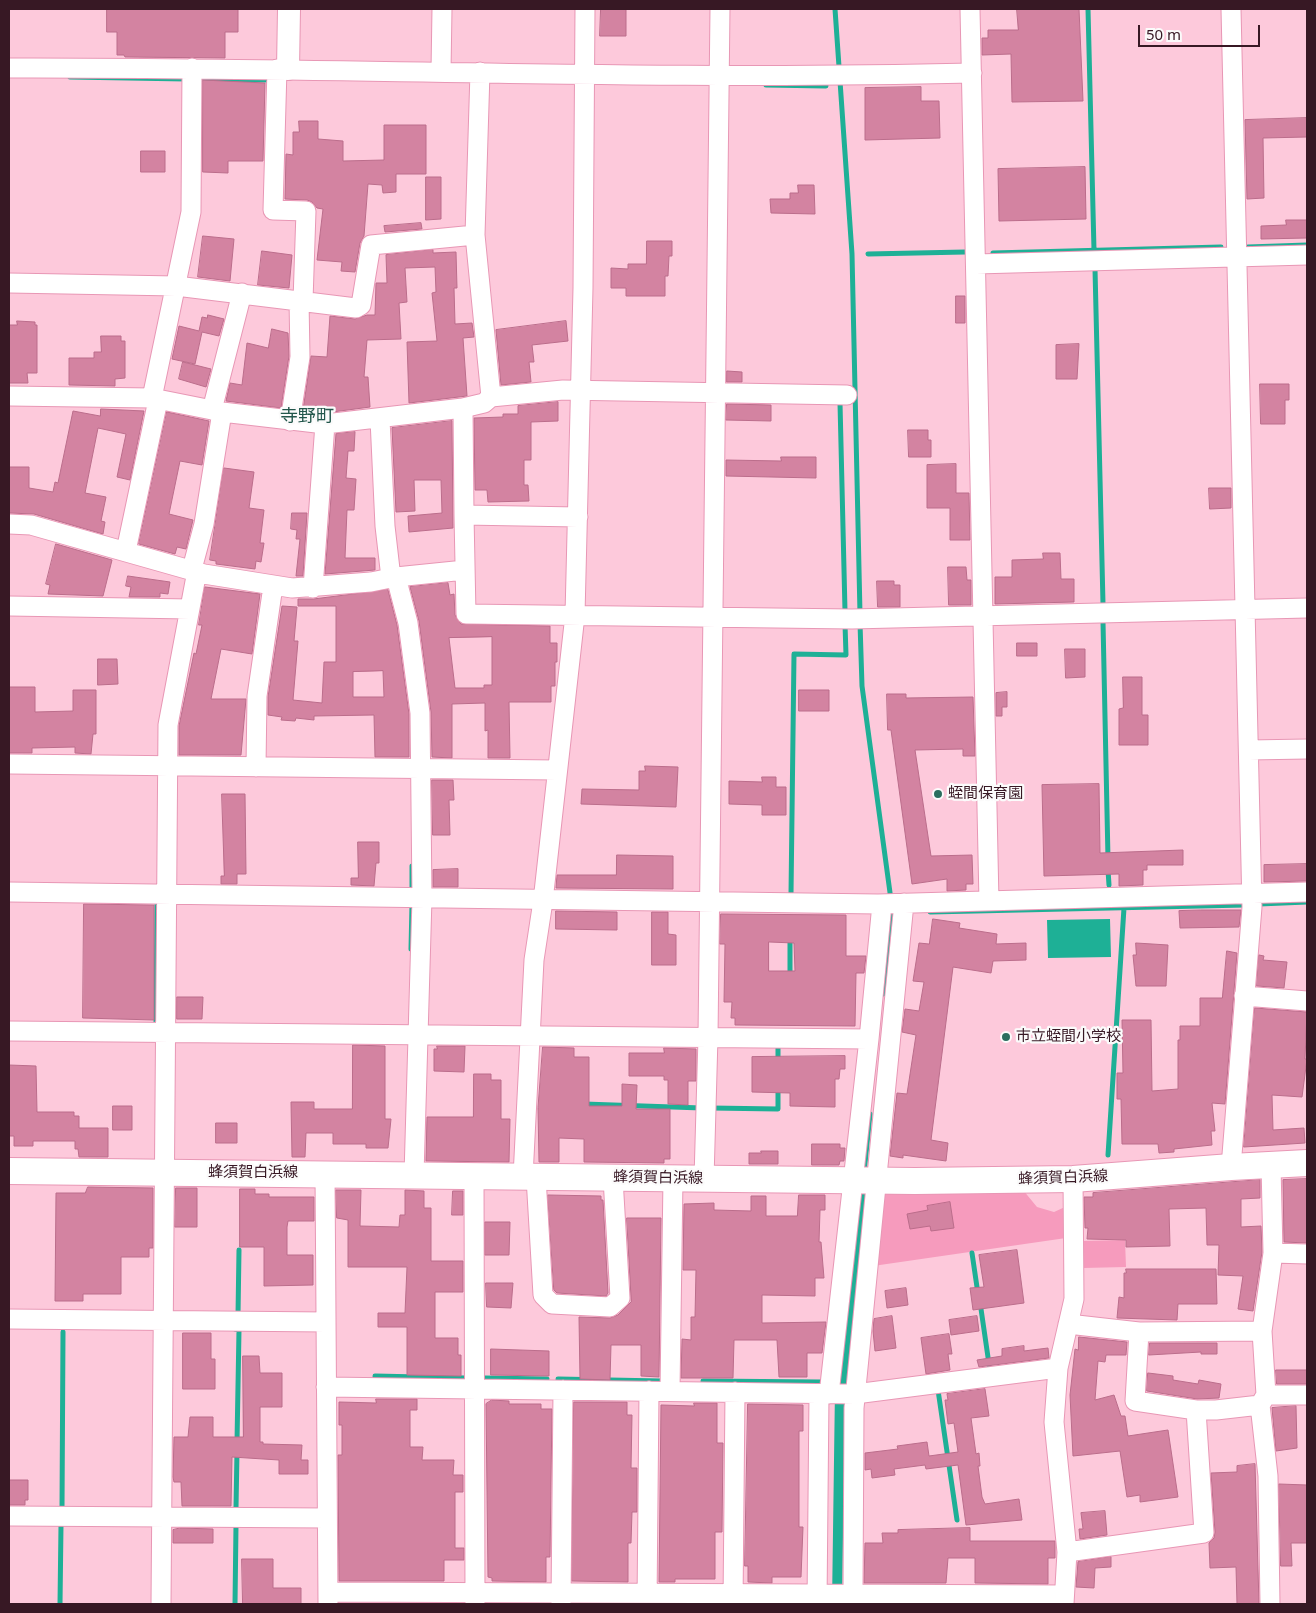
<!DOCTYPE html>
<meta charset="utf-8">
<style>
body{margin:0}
#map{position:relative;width:1316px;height:1613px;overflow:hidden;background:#fdc9db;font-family:"Noto Sans",sans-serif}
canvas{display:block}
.frame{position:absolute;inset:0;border:10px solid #371824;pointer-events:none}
.scale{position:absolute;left:1138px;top:25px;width:122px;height:22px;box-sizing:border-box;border:2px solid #371824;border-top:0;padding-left:6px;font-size:15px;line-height:18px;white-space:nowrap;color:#371824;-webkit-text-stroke:4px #fbfbfb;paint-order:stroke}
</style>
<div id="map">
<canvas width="1316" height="1613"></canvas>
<div class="frame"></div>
<div class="scale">50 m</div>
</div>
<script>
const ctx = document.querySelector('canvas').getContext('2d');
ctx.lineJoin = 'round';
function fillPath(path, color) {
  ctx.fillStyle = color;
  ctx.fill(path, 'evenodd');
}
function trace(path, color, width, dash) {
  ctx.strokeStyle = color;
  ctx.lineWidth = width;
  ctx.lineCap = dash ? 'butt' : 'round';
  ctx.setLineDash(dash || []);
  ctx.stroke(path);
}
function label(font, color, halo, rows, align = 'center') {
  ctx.font = font + ' "Noto Sans","Noto Sans JP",sans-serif';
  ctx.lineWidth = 4.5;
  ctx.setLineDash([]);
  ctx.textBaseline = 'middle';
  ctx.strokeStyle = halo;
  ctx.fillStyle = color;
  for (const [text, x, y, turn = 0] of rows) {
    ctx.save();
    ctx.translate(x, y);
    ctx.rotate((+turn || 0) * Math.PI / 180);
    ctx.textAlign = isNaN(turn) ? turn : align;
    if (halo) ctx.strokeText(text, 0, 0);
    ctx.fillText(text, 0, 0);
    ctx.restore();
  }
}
fillPath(new Path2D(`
 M1023,1190L1037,1207L1054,1212L1065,1207L1066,1238L873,1266L879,1192Z
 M1125,1240L1126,1267L1083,1268L1082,1241Z`), '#f69bbd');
fillPath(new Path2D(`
 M1110,919L1111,957L1048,958L1047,920Z
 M855,1194H865L866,1202L845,1403L842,1604H832L835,1388Z`), '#1eb096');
trace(new Path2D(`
 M835,9L852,254L860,614
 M1088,9L1094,250
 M70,77L186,79
 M199,79L268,80
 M766,85L826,86
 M1248,247L1307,245
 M993,253L1221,247
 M868,254L965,252
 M1095,269L1103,604
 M840,403L845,611
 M1103,622L1108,859
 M860,623L862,686L891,900
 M412,866V891
 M1108,870L1109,885
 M791,894L794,654L846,655L845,624
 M1259,904L1307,902
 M930,912L1245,905
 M411,949L412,904
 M790,977V938
 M883,994L892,908
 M156,1024L157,903
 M778,1042V1062
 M584,1104L702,1108
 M711,1108L778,1109V1086
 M1108,1155L1124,908
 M864,1173L870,1114
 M972,1253L978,1294
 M980,1302L990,1371
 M238,1315L239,1250
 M235,1329L239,1330L237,1442
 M375,1376L465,1378
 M484,1378L547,1379
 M558,1379L661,1381
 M703,1381L821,1382
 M941,1390H938L957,1520
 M62,1508L63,1332
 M236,1508L237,1451
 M60,1604L61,1525
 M235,1604L236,1525`), '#1eb096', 5);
const building = new Path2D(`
 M107,9H238V32H225V58L125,57L124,55H117V32H107Z
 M601,9H626V36H600Z
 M1017,9H1079L1083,101L1012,102L1011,54L982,55V38H988V30H1018Z
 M203,80L265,83L263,161H228V173L203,172Z
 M921,87V101H939L940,138L865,140V88Z
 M1307,118V137L1263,138L1264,198L1247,199L1245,120Z
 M299,121H318V139L343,141V161L384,160V125H426V174H396V192L383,193L382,185L368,184L364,236L360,243L355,272L341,271L342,262L317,260L323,209L317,208L312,202L307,200L285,199L286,154L293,155V132H299Z
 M141,151H165V172H141Z
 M1085,167L1086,219L999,221L998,169Z
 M426,177H441V219L426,220Z
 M798,185H814L815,214L771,213L770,199H790V193H798Z
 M1286,220H1307V238L1261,239V226L1286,225Z
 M421,223L422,229L385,232L384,226Z
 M203,236L234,239L230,281L198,277Z
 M647,241H672V256H669L668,276H665V296H626V288H611V268L628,269V264H646Z
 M433,250V253L456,252L457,288H454L455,324L472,323L474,337L463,338L467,396L409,403L407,342L437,341L432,293L436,292L435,267L405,268L407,302L399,303L401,339L367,340L364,377H368L370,407L325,413L303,410L311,356L327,357L330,316L355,319L367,315H375L376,283H387L386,255Z
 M262,251L292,255L289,288L258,285Z
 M956,296H965V323H956Z
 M208,315L224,319L219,336L202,332L195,364L172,359L179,326L199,331L202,317L207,318Z
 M17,321L35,322V325H37V373H27L28,383H9V325H17Z
 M566,321L568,341L532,345L534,362H529L531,382L501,385L496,330Z
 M272,329L288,333L289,356L281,408L226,401L230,383L242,385L247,343L268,348Z
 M101,336H121V341H125V378L115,379V386L69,385V358H94V352H101Z
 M1079,344L1077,379H1056V345Z
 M183,362L211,369L206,387L179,379Z
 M727,371L742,372V382H727Z
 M1260,384H1289V400H1285V424H1261Z
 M558,402V421L531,422V460H524V485H528L529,501L488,502L487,490H475L474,418L503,417V414H518V406Z
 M727,404L771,405V421L726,420Z
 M101,409L144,411L130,480L117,477L126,434L98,428L85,493L106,497L101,521L105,522L103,534L34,514L9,513V467H29V488L53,492L55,482L58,483L73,411L100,416Z
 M167,412L209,421L202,465L180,461L169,514L193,520L186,549L177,547L175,554L139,544Z
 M452,421L453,528L409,532L408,516L442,513L441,480H414L415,511L396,512L392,428Z
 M908,430H928V440H931V457H909Z
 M355,432L354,451H348L346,478L356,479L354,510H347L345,558H375V570L325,574L336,434Z
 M781,457H816V478L726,476V460L781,461Z
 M956,464V493H969L970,540H950V508H927V465Z
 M224,468L254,472L249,508L264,510L260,543H264L261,562L256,561L255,569L216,564V561L210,560Z
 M1209,488H1231V508L1210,509Z
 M292,513H307L303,576H296L300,539H296L297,530L291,529Z
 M56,544L112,560L103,596L48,594L50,585L46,584Z
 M1043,553H1060L1061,579H1074V602L995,604V577H1012V560L1043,559Z
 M948,567H966L967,580H971V605H949Z
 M128,576L170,582L168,594L160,593V597H129L131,587L126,586Z
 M877,581H894V585H900V607H878Z
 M448,583L450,595L454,594L455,615L461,624L550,626V643H557V662H555V686H551V702H509L510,758H488V730L485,731V703L452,704V758L432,757L431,712L419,621L410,587ZM492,637V685H484V688H455L449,638Z
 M205,587L260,594L252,654L221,649L211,699H246L241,755H179V726L194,653L196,654L202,625H199Z
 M388,590L397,625L409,714V757H375L374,715L314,716V720L296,718L295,721L281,720L282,717L268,715V697L282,606L297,607L294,641H298L293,700L322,703L324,662H336V606H298V599H313ZM383,671L384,697H353V672Z
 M1017,643H1037V656H1017Z
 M1065,649H1085V677L1066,678Z
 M98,659H117L118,684L98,685Z
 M1123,677H1142V715H1148V745H1119V709L1123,708Z
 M9,687H35V712L73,711V690H96V734H93L91,754L75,753V747L32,748V753H9Z
 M799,690H829V711H799Z
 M1007,692V707H1002V716H996V693Z
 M887,694H906V698L973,697L975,756H963V749L915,750L931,856L972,855L973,884H966V890L947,891V879L912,884L891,730H888Z
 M645,766L678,767L676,807L581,804L582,789L639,790V771H645Z
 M762,777H776V787H786V815H762V805L729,804V781L762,782Z
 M432,780H453L454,800H449L450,835H433Z
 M1099,784L1100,853L1183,850V865H1147V870H1143V885L1119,886V874L1044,876L1042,785Z
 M222,794H245L246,874H237V884H221V876H224Z
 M358,842H379V863H376L374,886L351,885V878H358Z
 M617,855L673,856V889L556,888L557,875H616Z
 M1307,864V881L1264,882V865Z
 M458,869V887H433V870Z
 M84,904L154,905V1020L83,1018Z
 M1201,910H1241L1239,927L1180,928L1179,911Z
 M556,911L617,912V930L556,929Z
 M652,912H668V934L676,935V965H652Z
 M721,914L846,915V956H866L864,973H856L855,1026L735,1025V1018H731L732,1002H724L725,944H720ZM769,942L794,943L795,971H769Z
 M933,919L960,923L959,928L997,934L996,944L1026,943V960L993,961L991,973L953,967L931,1140L948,1143L946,1161L903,1155V1158L890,1156L897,1093L907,1094L916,1035L902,1032L905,1009L919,1011L924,982L913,981L919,943L929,944Z
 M1136,943L1168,945L1166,986H1136L1133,955H1136Z
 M1227,951L1237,953L1225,1104L1212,1103L1215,1131H1211L1212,1145L1174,1149V1152L1159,1153L1158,1144H1122L1121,1099H1117V1073H1123L1122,1020H1151L1152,1091L1178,1089V1040H1180V1026H1200V998H1222Z
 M1259,955L1264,956L1263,960L1287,962L1284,988L1257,986Z
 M177,997H203L202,1019H177Z
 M1255,1008L1307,1012L1305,1059H1307L1302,1097L1272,1095L1273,1130L1304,1128L1305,1143L1244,1147Z
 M353,1045L385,1046V1119H391L388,1148H366V1144H333V1133H306L305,1157H292L291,1102H314V1109H352Z
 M437,1046H465L464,1072L434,1071V1049H437Z
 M543,1047L574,1048V1057H589V1106H622V1084L637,1085L636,1109H670V1159H664V1163L584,1162V1139L559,1138V1162H539L538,1108Z
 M664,1048L696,1049V1081H688V1105L668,1104V1080H664V1076H629V1053H664Z
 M845,1056V1069H840L839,1079H835V1107L790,1106V1093L752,1092V1057Z
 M9,1065L36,1066L37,1112H74V1116H79V1128H108V1157H79L78,1149H75V1141H33V1146H14V1136H9Z
 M474,1074H491V1080H501V1119H510L509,1162L426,1161L427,1117H473Z
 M113,1106H132V1130H113Z
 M216,1123H237V1143H216Z
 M812,1144H840V1148H845L844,1161H840L839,1165H812Z
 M761,1151H778V1164H749V1153H761Z
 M1307,1179V1243L1284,1242L1283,1180Z
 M1260,1180V1198L1241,1199V1227L1261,1226L1262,1252L1253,1311L1238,1309L1243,1276L1218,1275L1219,1245H1207L1206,1208L1169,1209L1170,1246L1126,1247V1240L1087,1239L1088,1228H1085L1084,1197H1093V1193Z
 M88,1187L153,1188V1248H149V1257H121V1294H83V1301H55L56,1193H85Z
 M176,1188H197V1227H175Z
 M240,1189H255V1194H269V1197H314V1221H288L287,1227V1255H313V1285L264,1286V1247H240Z
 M336,1190H361L360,1226L399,1227L400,1215H405V1190L424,1191V1208H431V1261H463V1292H435V1338H458V1355H461V1376L407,1375V1327H378V1313H405L407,1267H348V1220L337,1218Z
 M453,1191H463V1215H452Z
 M548,1195L601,1196V1200H603L608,1293L606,1296L557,1293L554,1290Z
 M799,1195H825V1210H820L819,1242H821L824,1278H815V1296L762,1295V1323L826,1322L822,1353H807V1377H779L777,1340H734L733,1378H681L682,1339L691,1340V1317H695L696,1270H683L684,1204L714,1203V1210L751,1211V1196H766V1216H797Z
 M950,1202L954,1228L931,1231L930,1226L910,1229L907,1214L928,1210L927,1206Z
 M627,1218H661L659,1377L641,1376V1345H611L610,1380L580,1379L579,1317L610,1318L618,1315L631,1302Z
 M485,1222H510L509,1255H485Z
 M1017,1250L1024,1303L973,1310L970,1288L984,1287L979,1255Z
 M1126,1269H1216L1217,1304H1178L1177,1320L1117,1318L1119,1297L1124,1298V1273H1126Z
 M486,1283H513L511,1308L487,1307Z
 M906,1288L908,1305L887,1308L885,1291Z
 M892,1316L896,1348L875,1351L873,1331L874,1319Z
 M977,1316L979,1331L951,1335L949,1320Z
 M183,1333H211V1359H215V1389H183Z
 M949,1334L952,1354H948L950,1370L926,1374L921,1338Z
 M1079,1337L1127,1342L1126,1355H1106L1105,1362L1098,1361L1095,1400L1114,1395L1121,1416H1125L1128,1436L1168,1430L1178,1497L1140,1502V1495L1127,1497L1120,1451L1073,1456L1070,1395L1075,1349L1078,1350Z
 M1150,1343H1217V1354H1201V1352L1149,1355Z
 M1024,1346V1351L1048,1348L1049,1358L979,1367L977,1360L1002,1356V1349Z
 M491,1349L549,1351V1376L491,1375Z
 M243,1356H259L260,1373H282V1407H260V1442H263V1444L302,1445L301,1460H308V1474H279V1460L232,1457L231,1506H182L181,1482H174L173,1477L174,1437H188L190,1417H213V1437H243Z
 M1276,1370H1307V1384H1277Z
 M1148,1373L1173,1376V1380L1198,1384L1199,1380L1221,1384L1219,1398L1197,1399L1147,1391Z
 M985,1389L989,1416L971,1418L976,1454L979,1453L980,1466H978L982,1497L985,1504L1019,1499L1022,1520L966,1525L958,1465L926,1469L925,1465L894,1469L895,1475L872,1478L871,1469L865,1470V1453L898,1449L897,1446L927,1442L929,1456L958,1452L954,1423L948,1424L945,1400H948L947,1394Z
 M376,1399H417V1410H410V1447H423L422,1460H454L453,1475H463V1492H455V1548H464V1560H444V1581H339L338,1455H342V1425H339V1402L376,1403Z
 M492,1400L509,1401V1404H541V1409H552L550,1557H546V1582L492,1581V1578L488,1577L486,1404Z
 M574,1402H627V1415H632L631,1468H637V1512H632L631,1543H628V1582L572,1581Z
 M694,1403H717V1443H723L722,1532H715V1579H675V1582H659L661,1405L694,1406Z
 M748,1404L803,1405V1431H799V1527H803L801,1577H772V1583L748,1582V1566H745Z
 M1296,1406L1297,1448L1276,1451L1272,1408Z
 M1255,1464L1259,1604H1237L1236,1567L1210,1568L1209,1543L1214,1538L1215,1532L1211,1473L1237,1472V1466Z
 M9,1480H28V1500H25V1505H9Z
 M1279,1484L1307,1485V1543H1291L1292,1566H1281Z
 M1105,1511L1107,1535L1080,1539L1079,1529H1083L1081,1513Z
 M180,1528L213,1529V1543H173V1530Z
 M970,1528V1541H1055V1558H1048V1584L975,1583V1558H948L946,1583H864L865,1543H883L882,1533H898V1530Z
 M1111,1557V1567L1095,1568L1094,1588L1076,1587L1078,1562Z
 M242,1559H273V1588H301V1604H243Z`);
fillPath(building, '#d383a1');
trace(building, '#bb6d8b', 1);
const minor = new Path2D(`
 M970,9L989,901
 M9,68C330,67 651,81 972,73
 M277,69L273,210L306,211L303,301
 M441,71L442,9
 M480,72L475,235L491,397
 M976,264L1307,255
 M9,283L176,286L356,308L361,305L371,245L475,235
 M9,396L152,398L222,412L325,424L463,408L484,403L491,397L563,390L847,395
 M152,398L191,212L192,68
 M463,408L464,515
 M212,410L242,293
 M380,419L385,526L391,578
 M290,421L300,357L299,300
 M578,517L464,515L466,614L852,619L1307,608
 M9,524L31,525L204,574L292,588L371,582L396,577L465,570
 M126,551L158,400
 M192,569L204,524L222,412
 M396,577L408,623L420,713L422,898L414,1175
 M313,588L325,424
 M9,606L190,609
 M1249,750L1307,749
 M9,764L557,770
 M256,767L257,696L273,586
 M9,892L878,904L1307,892
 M1244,996L1307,1001
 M9,1031L869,1039
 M1231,1167L1252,907L1231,9
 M325,1174L328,1603
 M474,1176L475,1604
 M523,1177L534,960L543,901L575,615L583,288L585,9
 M536,1177L543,1295L552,1304L610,1307L620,1298L613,1178
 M704,1179L708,1037L720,9
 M1273,1253L1307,1254
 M9,1319L326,1322
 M1068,1324L1139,1332L1262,1331
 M1139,1332L1135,1401L1196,1410H1216L1260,1405
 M326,1387L855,1394L1058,1368
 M670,1391L673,1178
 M829,1394L869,1039L882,904
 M1266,1395H1307
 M9,1516L327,1518
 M1067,1552L1204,1533L1196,1410
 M328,1592L1064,1595
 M853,1593L854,1408L904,903
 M161,1604L168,725L197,571
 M561,1604L563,1390
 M647,1604L649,1391
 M733,1604L735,1392
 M817,1604L819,1394
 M1064,1604L1067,1552L1054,1422L1058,1368L1074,1299L1073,1179
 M1270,1604L1268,1476L1260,1405L1266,1395L1262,1331L1273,1253L1271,1165`);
const tertiary = new Path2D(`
 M288,69L289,9`);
const secondary = new Path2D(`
 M9,1171L915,1181L1073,1179L1231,1167L1307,1163`);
trace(minor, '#e897b5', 21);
trace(tertiary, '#e897b5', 24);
trace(secondary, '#e897b5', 28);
trace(minor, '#fff', 19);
trace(tertiary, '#fff', 22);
trace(secondary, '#fff', 26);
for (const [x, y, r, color] of [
 [938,794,5,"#2b6e5f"],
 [1006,1037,5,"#2b6e5f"]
]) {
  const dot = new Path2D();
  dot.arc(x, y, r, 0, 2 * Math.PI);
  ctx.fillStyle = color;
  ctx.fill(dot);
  trace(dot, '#fbfbfb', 2);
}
label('15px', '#371824', '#fbfbfb', [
 ["蛭間保育園",948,794],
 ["市立蛭間小学校",1016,1037]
], 'left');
label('15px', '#371824', '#fbfbfb', [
 ["蜂須賀白浜線",253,1173],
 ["蜂須賀白浜線",658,1178,1],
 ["蜂須賀白浜線",1063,1178,-2]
]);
label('18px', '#23574c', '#fbfbfb', [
 ["寺野町",307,417]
]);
</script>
